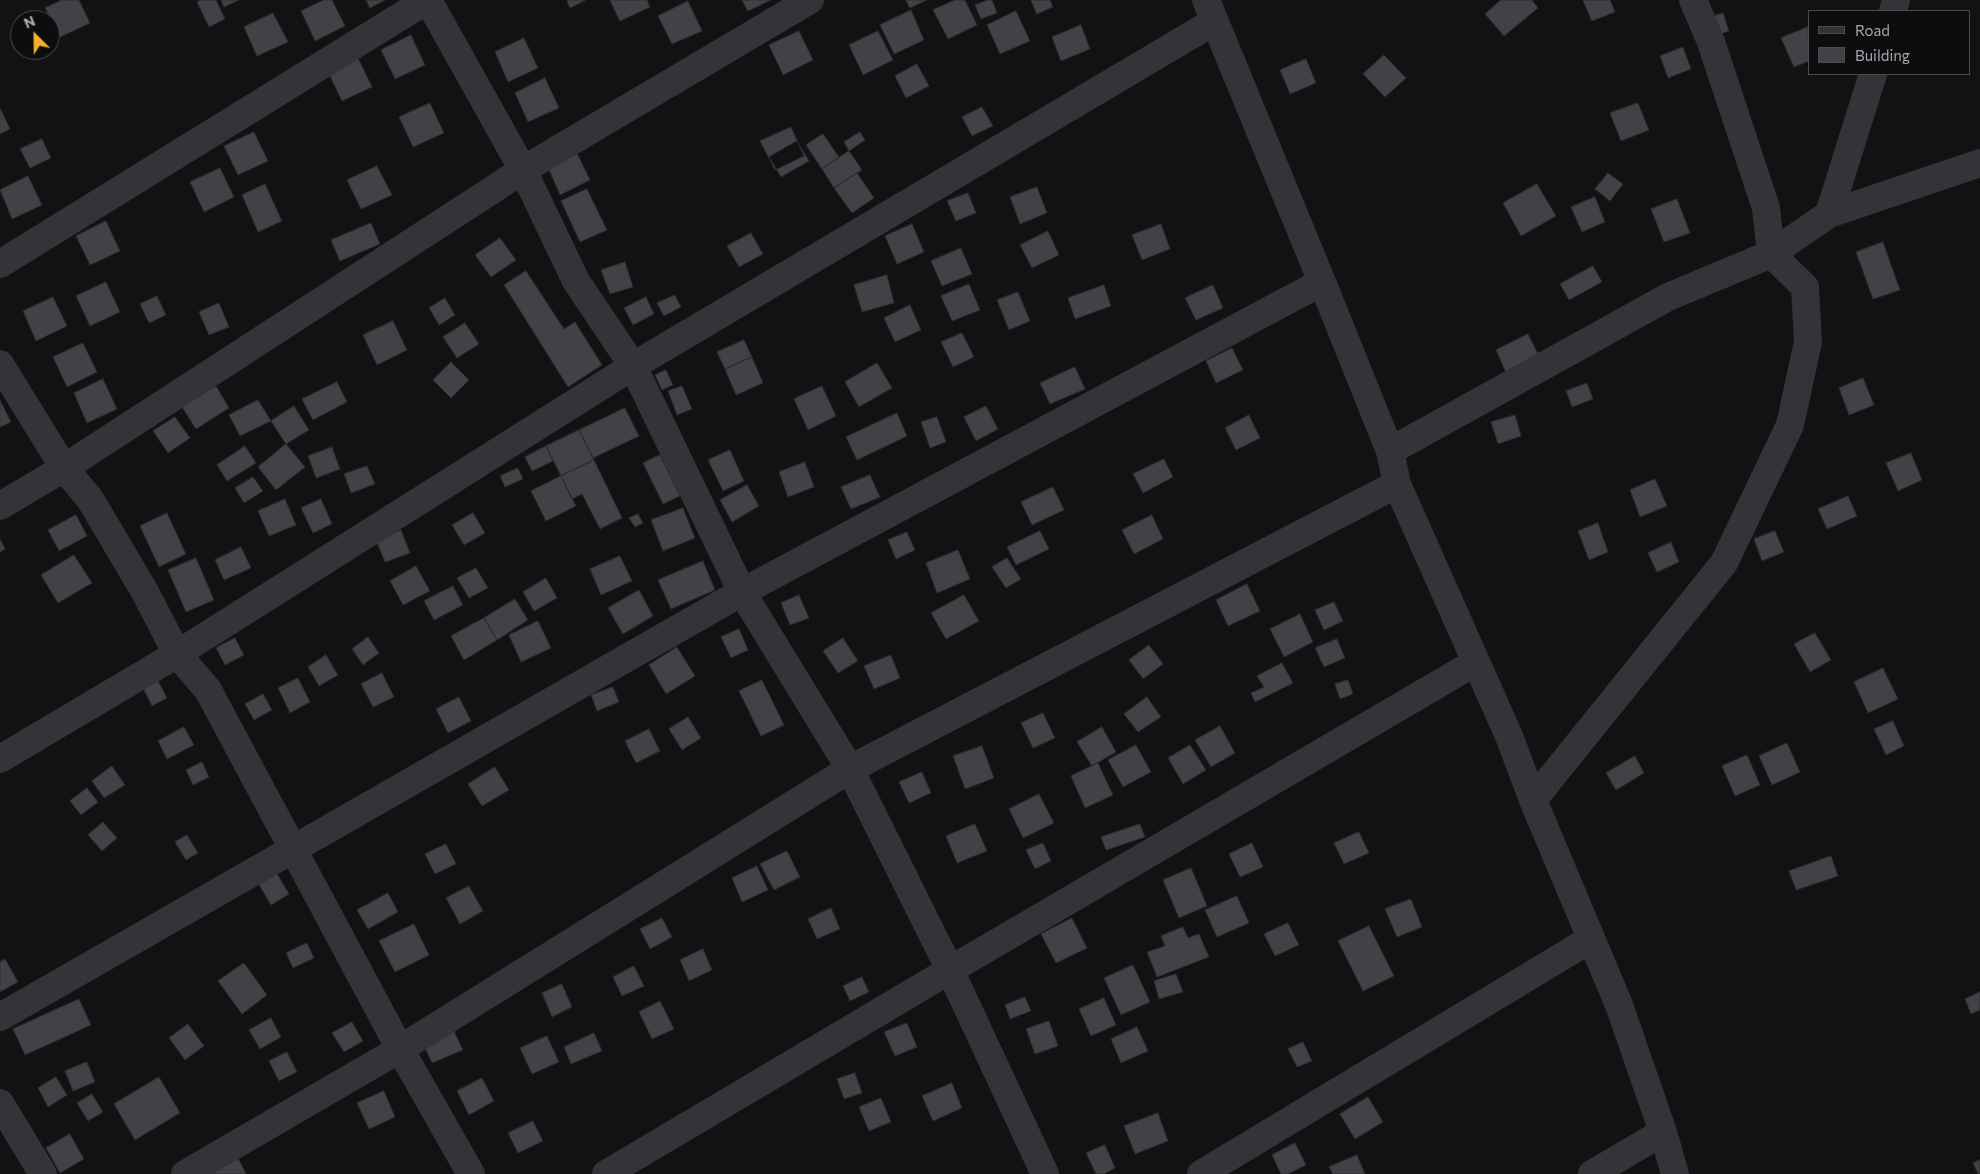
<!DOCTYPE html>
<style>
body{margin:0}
#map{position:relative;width:1980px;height:1174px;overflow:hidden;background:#121213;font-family:Commissioner,sans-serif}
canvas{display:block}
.legend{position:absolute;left:1808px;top:10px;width:162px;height:65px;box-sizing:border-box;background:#0d0d0e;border:1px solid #494b50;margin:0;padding:6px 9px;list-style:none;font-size:15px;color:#a3a8b4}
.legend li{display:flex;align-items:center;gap:10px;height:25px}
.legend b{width:25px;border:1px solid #494b50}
.north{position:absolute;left:10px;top:10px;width:50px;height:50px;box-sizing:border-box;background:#0d0d0e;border:1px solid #494b50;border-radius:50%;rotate:337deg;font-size:14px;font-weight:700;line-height:20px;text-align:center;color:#a3a8b4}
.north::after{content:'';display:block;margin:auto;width:18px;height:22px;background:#f5af29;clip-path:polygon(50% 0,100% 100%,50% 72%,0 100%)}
</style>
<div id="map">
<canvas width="1980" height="1174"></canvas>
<ul class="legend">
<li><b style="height:6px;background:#333439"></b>Road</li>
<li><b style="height:14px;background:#414247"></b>Building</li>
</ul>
<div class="north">N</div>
</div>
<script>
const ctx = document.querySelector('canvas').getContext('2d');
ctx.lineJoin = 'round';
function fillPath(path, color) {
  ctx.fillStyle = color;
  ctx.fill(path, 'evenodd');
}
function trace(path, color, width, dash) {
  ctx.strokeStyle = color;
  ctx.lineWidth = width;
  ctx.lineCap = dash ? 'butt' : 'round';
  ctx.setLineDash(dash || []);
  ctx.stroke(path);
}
const building = new Path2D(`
 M62,0H79L90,23L60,37L45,8Z
 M201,0H216L225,19L209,27L197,2Z
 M221,0H239L224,7Z
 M324,0H332L345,26L315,41L301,11Z
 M366,0H385L370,8Z
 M567,0H586L570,8Z
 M610,0H647L650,7L620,21Z
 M742,0H771L748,11Z
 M906,0H927L910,8Z
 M955,0H965L977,25L948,39L933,10Z
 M988,0H992L997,13L981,19L975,5Z
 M1031,0H1050L1053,7L1037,14Z
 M1501,0H1532L1538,8L1504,36L1485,14Z
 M1583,0H1610L1615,12L1592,21Z
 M688,1L702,31L672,44L658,16Z
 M911,10L924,40L894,54L880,25Z
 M1016,11L1030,41L1000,54L987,25Z
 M273,13L288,42L257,56L244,27Z
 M1723,13L1729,31L1714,36L1708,18Z
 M1081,25L1090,49L1061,61L1052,37Z
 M1808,27L1809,61L1794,67L1781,38Z
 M799,31L813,60L783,75L769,45Z
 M878,31L893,60L863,75L849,45Z
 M411,35L425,65L395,79L381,50Z
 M524,38L538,68L508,82L495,52Z
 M1683,47L1691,69L1668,78L1660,56Z
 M1384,55L1406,78L1385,97L1363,74Z
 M358,58L372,87L342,101L328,72Z
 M1306,59L1316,83L1290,94L1280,70Z
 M917,64L929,86L906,98L895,76Z
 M545,78L559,108L528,122L515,93Z
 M430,103L444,133L413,147L399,117Z
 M1638,103L1649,130L1621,141L1610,113Z
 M982,107L993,126L972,136L962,117Z
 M0,108L10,129L0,134Z
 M791,127L804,156L775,170L760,141Z
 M254,132L268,161L238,175L224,146Z
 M860,132L865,140L849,151L844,142Z
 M823,134L839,157L822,169L806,145Z
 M42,139L51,158L30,168L20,149Z
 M797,141L809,161L781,177L769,157Z
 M576,151L590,180L560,195L547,165Z
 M849,151L862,170L834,188L822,169Z
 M377,166L392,195L361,209L347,180Z
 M220,168L234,197L204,212L190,182Z
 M857,173L874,198L852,213L834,188Z
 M1608,173L1623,184L1610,201L1595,189Z
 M28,176L42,205L12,219L0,190Z
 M265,184L282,221L258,232L242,195Z
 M1537,184L1556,216L1521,236L1503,203Z
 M1037,187L1047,213L1020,224L1010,197Z
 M587,189L607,230L580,242L561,201Z
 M968,193L976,213L956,221L947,201Z
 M1595,197L1605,222L1582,232L1571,207Z
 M1677,199L1690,233L1664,242L1651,209Z
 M106,221L120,251L90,265L76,236Z
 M371,223L380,244L340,261L331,240Z
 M912,224L924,252L897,264L885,236Z
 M1161,224L1170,249L1142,260L1132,235Z
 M1048,231L1059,255L1032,268L1020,245Z
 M751,233L763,254L739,267L727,246Z
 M500,238L516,260L491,277L475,255Z
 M1883,242L1900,290L1873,299L1856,252Z
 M961,248L972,274L942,286L931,261Z
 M625,262L633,287L610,294L601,270Z
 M1593,266L1602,282L1569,300L1560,284Z
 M526,271L564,329L575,322L602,365L568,387L504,285Z
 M887,275L894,303L862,312L854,285Z
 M106,282L120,312L90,326L76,296Z
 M969,284L980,310L952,321L941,296Z
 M1104,285L1111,306L1075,319L1068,298Z
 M1213,285L1223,308L1196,320L1185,298Z
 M1018,292L1030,321L1009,330L997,300Z
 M675,295L681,307L664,316L657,303Z
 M157,296L166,315L149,323L140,304Z
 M53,297L67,326L36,341L23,311Z
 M646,297L654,314L633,325L624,308Z
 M445,298L455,315L439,325L429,308Z
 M219,303L229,327L209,335L199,312Z
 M910,305L921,330L895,342L884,318Z
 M393,321L407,350L377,365L363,335Z
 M465,323L479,344L457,358L443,337Z
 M962,333L974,357L953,367L941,342Z
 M1528,334L1541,360L1508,377L1496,350Z
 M744,340L752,357L725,369L717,352Z
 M83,343L97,372L67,387L53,357Z
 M1232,348L1243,370L1216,383L1206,361Z
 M752,357L763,383L736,395L725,369Z
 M451,362L469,380L451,398L433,380Z
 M877,363L892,388L859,407L845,382Z
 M1075,367L1085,389L1050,404L1040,383Z
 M666,370L673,385L662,390L655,375Z
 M1863,378L1874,405L1849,415L1839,388Z
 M103,379L117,409L87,423L74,393Z
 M337,382L347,402L313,420L302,399Z
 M1587,383L1593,399L1572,407L1566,391Z
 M216,386L229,408L196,429L182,407Z
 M682,386L692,409L677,415L668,391Z
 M822,386L836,416L808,430L794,399Z
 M0,400L11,422L0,427Z
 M258,400L271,421L240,436L229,415Z
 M294,406L309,430L286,444L271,421Z
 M986,406L998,429L976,441L964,417Z
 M625,408L639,436L593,458L579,430Z
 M897,413L907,436L857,460L846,437Z
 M1249,415L1260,438L1236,450L1225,428Z
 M1515,415L1521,436L1498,444L1491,422Z
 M175,417L190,438L168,453L153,431Z
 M937,417L946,442L930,448L921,422Z
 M579,430L594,460L561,476L546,446Z
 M286,444L305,467L276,490L258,467Z
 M245,446L256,463L227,481L217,465Z
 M546,446L553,461L532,471L525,457Z
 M332,447L340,469L316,478L308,456Z
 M730,450L744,481L723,491L708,460Z
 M1911,453L1922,480L1898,491L1886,463Z
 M660,455L680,496L663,504L643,463Z
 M1164,459L1173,477L1143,493L1133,474Z
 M594,460L622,518L600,529L582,494L572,499L561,476Z
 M805,462L814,487L788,497L779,472Z
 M367,466L375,484L351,493L344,474Z
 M518,468L523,479L505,487L500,476Z
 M870,475L880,497L851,509L841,487Z
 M561,476L576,506L546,521L531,491Z
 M253,477L263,491L244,503L235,488Z
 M1655,479L1667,506L1640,517L1630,490Z
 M747,485L759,506L732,522L720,500Z
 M1053,487L1064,510L1032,525L1021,502Z
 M1848,496L1857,516L1827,529L1818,509Z
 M285,499L296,525L269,536L258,511Z
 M321,499L332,524L313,533L301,508Z
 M683,508L695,538L663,551L651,520Z
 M167,513L186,554L159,567L140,526Z
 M473,513L485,533L464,545L452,525Z
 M638,514L643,523L635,527L629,518Z
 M76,515L87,536L59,551L48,530Z
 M1152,515L1163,539L1134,554L1122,530Z
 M1598,523L1608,552L1589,560L1578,531Z
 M401,530L410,553L385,562L376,540Z
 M1040,531L1049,549L1016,565L1007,547Z
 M1775,531L1784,552L1762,561L1754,539Z
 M907,532L915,550L896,559L888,540Z
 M0,539L5,549L0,552Z
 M1671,542L1679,562L1657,572L1648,553Z
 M241,547L251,568L224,580L215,560Z
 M958,550L970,579L937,593L926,563Z
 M74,555L92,583L58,603L41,575Z
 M620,556L632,581L601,595L590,569Z
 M196,558L214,600L186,612L168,570Z
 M1007,558L1021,579L1006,588L992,567Z
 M703,561L715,590L671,609L658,580Z
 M416,566L430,591L403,605L390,581Z
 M476,568L488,588L469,598L457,578Z
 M546,578L557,598L534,611L523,592Z
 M1247,584L1260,611L1228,626L1216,600Z
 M453,586L463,605L434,620L424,601Z
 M639,590L653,616L623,634L608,608Z
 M799,595L809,618L790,625L781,603Z
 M964,595L979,621L946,639L931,613Z
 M515,599L528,620L497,640L484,618Z
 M1334,602L1343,621L1324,630L1315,610Z
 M1300,614L1313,642L1284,657L1270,629Z
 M484,618L497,640L464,660L451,636Z
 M538,621L551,648L521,662L509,635Z
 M739,629L748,650L731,658L721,637Z
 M1815,633L1831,660L1810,672L1794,644Z
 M368,637L379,653L363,665L352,649Z
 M235,638L244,655L225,665L216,648Z
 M843,638L858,661L838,673L823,651Z
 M1337,639L1345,658L1324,667L1315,648Z
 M1149,645L1163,664L1143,679L1129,660Z
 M677,647L695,676L666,694L649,665Z
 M326,655L338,675L319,686L308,667Z
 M891,655L900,678L874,689L864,666Z
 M1282,663L1293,683L1255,702L1251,693L1264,687L1257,676Z
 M1883,668L1898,699L1868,713L1854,682Z
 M382,673L394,697L373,707L361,684Z
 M156,677L167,698L152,706L141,684Z
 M298,678L310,702L290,713L278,688Z
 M762,680L784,725L761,736L739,691Z
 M1348,680L1353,694L1340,699L1335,684Z
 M613,687L619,702L597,711L591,695Z
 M263,694L272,710L254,720L245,704Z
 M459,697L471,721L448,733L436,709Z
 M1147,697L1161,717L1138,732L1124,714Z
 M1043,713L1055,738L1033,748L1021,723Z
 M688,717L701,738L682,750L669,729Z
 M1893,721L1904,746L1886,755L1874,729Z
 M1220,726L1235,753L1211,767L1195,740Z
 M184,727L194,745L167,759L158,741Z
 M1102,727L1116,752L1092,766L1077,742Z
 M649,729L660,751L636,763L625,741Z
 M1787,743L1800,772L1772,785L1759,756Z
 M1136,745L1151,772L1123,787L1108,760Z
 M1190,745L1206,770L1183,784L1168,758Z
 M982,746L994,778L965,789L953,756Z
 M1747,755L1760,785L1735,796L1722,766Z
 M1635,756L1644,773L1616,790L1606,773Z
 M202,762L209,777L193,785L186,770Z
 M1098,763L1113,795L1085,808L1071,776Z
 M112,766L125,785L104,798L92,781Z
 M495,767L509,790L482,806L468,784Z
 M922,772L931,793L909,803L899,782Z
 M87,788L98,802L81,815L70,801Z
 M1039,794L1054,823L1023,838L1009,809Z
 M103,822L117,838L102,851L88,835Z
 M975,824L987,851L957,863L946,836Z
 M1140,824L1145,837L1106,850L1101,837Z
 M1359,832L1369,853L1344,864L1334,843Z
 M187,835L198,853L186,860L175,842Z
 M1043,843L1051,861L1035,869L1026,850Z
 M1252,843L1263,867L1240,877L1229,854Z
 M446,844L456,864L435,874L425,854Z
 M787,851L800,877L774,890L760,864Z
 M1831,856L1838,876L1796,890L1789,871Z
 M757,866L768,890L742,902L732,878Z
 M1191,868L1207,906L1179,918L1163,880Z
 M276,872L289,894L271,905L258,883Z
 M469,886L483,911L460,924L446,898Z
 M388,893L398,912L368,929L357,910Z
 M1237,896L1249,923L1217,937L1205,910Z
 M1411,899L1422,927L1397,937L1385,909Z
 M831,908L840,929L817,939L808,919Z
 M662,918L672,937L650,949L640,929Z
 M1072,918L1087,948L1056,963L1041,934Z
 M1288,923L1299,945L1275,956L1264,934Z
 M414,924L429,955L395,972L379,941Z
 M1369,926L1394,976L1363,991L1338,941Z
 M1183,927L1188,938L1199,934L1209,957L1157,977L1147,952L1165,946L1161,936Z
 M307,943L314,958L293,968L286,953Z
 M703,949L712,970L689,981L680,960Z
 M5,959L18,982L0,992V962Z
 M244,963L267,995L242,1014L218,981Z
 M1133,965L1150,1002L1121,1015L1104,978Z
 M634,966L644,986L622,996L613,977Z
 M1176,974L1183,992L1159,999L1154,981Z
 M862,977L869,992L850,1001L843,986Z
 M562,984L572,1007L552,1017L542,993Z
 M1980,992V1010L1971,1014L1965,999Z
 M1025,997L1031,1011L1010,1019L1005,1005Z
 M1104,998L1116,1025L1091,1036L1079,1009Z
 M79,999L91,1025L25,1055L13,1029Z
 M660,1001L674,1029L652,1039L639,1012Z
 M271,1018L281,1037L260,1049L249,1030Z
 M1049,1021L1058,1046L1035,1054L1026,1029Z
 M352,1022L363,1041L344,1052L332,1033Z
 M907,1023L917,1047L895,1056L884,1032Z
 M188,1024L204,1046L185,1060L169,1038Z
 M1137,1027L1148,1051L1121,1063L1111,1039Z
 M453,1029L463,1050L432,1063L423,1043Z
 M594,1033L602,1051L571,1064L564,1047Z
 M547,1036L559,1062L532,1074L520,1048Z
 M1303,1042L1312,1061L1297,1067L1288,1049Z
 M287,1052L297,1072L279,1081L269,1061Z
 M87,1062L95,1082L73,1091L65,1071Z
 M855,1073L862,1093L844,1099L837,1079Z
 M56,1077L67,1095L48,1107L38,1088Z
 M159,1077L180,1113L135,1140L114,1104Z
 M482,1078L494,1101L469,1115L457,1091Z
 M952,1083L962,1108L933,1121L922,1096Z
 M384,1091L395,1117L369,1129L357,1103Z
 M92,1094L103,1112L88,1121L77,1103Z
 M1368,1097L1383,1122L1355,1139L1340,1114Z
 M881,1098L891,1122L869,1131L859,1107Z
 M1158,1113L1168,1141L1135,1154L1124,1126Z
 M533,1121L543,1141L518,1153L508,1133Z
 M70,1134L84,1159L60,1173L46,1148Z
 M1295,1143L1306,1165L1288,1174H1281L1272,1155Z
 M1105,1145L1115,1168L1104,1174H1096L1086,1153Z
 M1357,1155L1365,1174H1333L1329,1167Z
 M238,1158L246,1174H204Z
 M1980,1160V1174H1978L1973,1163Z`);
fillPath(building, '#414247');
trace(building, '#2c2c30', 1);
trace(new Path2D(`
 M428,0L523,170L576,281L633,366L742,592L850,769L950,970L1045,1174
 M1206,0L1322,282L1390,451L1397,484L1509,736L1533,800L1619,1005L1663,1132L1675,1174
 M1893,11L1896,0
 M1829,214L1873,74
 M0,264L427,0
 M0,364L64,468L90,499L145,592L177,654L208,690L400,1049L471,1174
 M1390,451L1668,297L1771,254L1766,208L1711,42L1693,0
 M0,506L64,468L523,170L810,0
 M0,759L177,654L633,366L1215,21
 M1533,800L1724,563L1790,425L1808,342L1805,287L1771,254L1829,214L1980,163
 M0,1017L742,592L1322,282
 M0,1103L43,1174
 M185,1174L400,1049L850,769L1397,484
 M606,1174L950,970L1476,662
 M1201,1174L1591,939
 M1592,1174L1663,1132`), '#333439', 28);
</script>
